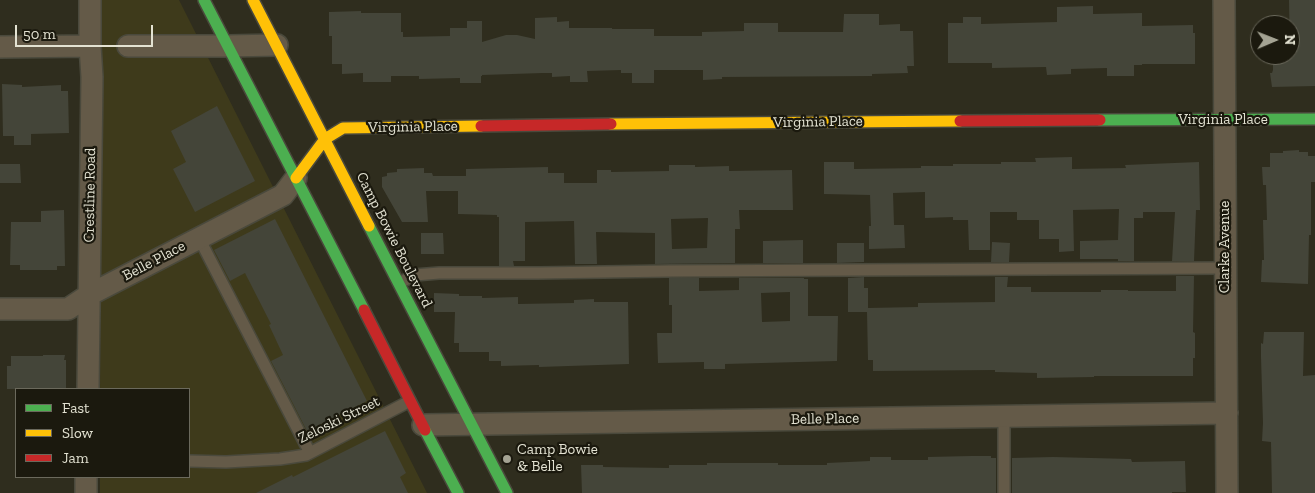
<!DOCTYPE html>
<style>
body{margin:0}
#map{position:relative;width:1315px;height:493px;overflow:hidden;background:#2f2d1e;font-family:"Zilla Slab",serif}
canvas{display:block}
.legend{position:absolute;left:15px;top:388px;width:175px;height:90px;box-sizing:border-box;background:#1b190e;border:1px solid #6b695c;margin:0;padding:6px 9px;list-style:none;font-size:15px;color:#e3e2d2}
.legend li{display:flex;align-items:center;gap:10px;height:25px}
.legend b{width:25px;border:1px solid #6b695c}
.north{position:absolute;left:1250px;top:15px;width:50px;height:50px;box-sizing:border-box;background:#1b190e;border:1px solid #6b695c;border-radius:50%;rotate:89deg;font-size:14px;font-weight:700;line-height:20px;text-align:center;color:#e3e2d2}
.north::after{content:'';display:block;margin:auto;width:18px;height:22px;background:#a4a393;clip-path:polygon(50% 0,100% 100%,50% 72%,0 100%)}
.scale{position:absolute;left:15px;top:25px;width:138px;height:22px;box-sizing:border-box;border:2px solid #e3e2d2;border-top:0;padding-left:6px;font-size:15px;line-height:18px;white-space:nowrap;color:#e3e2d2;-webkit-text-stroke:4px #1b190e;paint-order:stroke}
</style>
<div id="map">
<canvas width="1315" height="493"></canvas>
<ul class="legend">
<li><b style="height:6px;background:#4caf50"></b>Fast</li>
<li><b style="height:6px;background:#ffc107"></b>Slow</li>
<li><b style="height:6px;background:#c62828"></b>Jam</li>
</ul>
<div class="north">N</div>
<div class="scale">50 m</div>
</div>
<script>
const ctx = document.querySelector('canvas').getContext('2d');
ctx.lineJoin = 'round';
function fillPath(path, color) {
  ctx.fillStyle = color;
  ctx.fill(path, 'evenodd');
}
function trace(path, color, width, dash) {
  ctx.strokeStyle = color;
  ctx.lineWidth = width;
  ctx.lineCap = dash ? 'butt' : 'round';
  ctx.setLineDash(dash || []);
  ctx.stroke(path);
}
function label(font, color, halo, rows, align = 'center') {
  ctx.font = font + ' "Zilla Slab",serif';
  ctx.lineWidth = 4.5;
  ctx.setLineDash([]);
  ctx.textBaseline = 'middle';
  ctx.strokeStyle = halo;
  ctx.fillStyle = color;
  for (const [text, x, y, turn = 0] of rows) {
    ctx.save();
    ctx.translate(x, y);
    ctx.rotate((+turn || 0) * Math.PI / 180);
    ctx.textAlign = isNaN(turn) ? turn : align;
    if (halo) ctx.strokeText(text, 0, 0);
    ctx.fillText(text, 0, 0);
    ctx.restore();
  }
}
fillPath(new Path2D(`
 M102,0H179L427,493H100V477H189V389H100Z`), '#3e3a1b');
fillPath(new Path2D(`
 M1289,0H1315V86L1272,87L1270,73H1272L1273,70V55H1290Z
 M1093,6V14L1142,13V26L1193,25V33H1195V64H1142V65H1134V76H1107V68L1071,69V74L1047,75L1046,67L992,68V63H948V23H963V17H981V24L1057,22V7Z
 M361,11V13H401V32H403V37L450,36V28H467V21H482V42L506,35H517L535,39V18L557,17V22L569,21V28H612V29H654V36H702V32L744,31V23H778V32H843L844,14H879V25L900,24V31H913L914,66H907L908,73L872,74V76L722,77V79L703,80V70H654V83H632V73H621V70L587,71L588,82H570V76L552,77V73H543L482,75V76H481V83H460V78L419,79V76H391V82H363V73L342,74V64H332V36H329V12Z
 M2,84L22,85V87L61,85V91H68L69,133L31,134V145H14V136H3Z
 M217,106L255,181L195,212L173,169L186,162L171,131Z
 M1299,150V152H1308V156H1315V182H1311V235H1309L1308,284L1261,282L1262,260H1264L1263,220H1267L1266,185H1263L1262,167H1270V153H1283V151Z
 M1072,157V169L1126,168L1125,165L1199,162L1200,210H1196L1194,261H1172L1175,212H1143V218H1134V261H1118V259H1080V241L1118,240L1119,209L1073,210L1074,251L1059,252V239H1039V220H1017V212H990V250H969L968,220H953V217L925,218V192L893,193L894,225H904L905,248L869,249V226H871L870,195L824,194V162H854V169L921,168V166H953V164H1001V162H1036L1035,158Z
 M0,164H20L21,183H0Z
 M669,165H695V167L729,166V171L792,170L793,210H739L740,229H735V263L655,264V233L596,232L597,264H575L574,221L525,222V261H513L514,266H499V217H497V215L458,214V191H426L428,222H402L382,187V177L387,176V173L397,172V169L424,168V173H432L433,176H466V169L548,167V173H564V183H597V170H611V172L669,171ZM708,218L707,248L672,249L671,219Z
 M64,210L65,266H57V270H20V265H10L11,222H41V211Z
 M275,219L367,401L307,431L271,361L283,355L269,325L271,324L245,273L230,281L214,250Z
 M421,233H443L444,254H421Z
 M803,240V263H763V241Z
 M992,242L1010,243L1009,262H991Z
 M837,243H864V262L837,263Z
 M1176,276H1194L1193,332L1195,333V358H1193V376H1094V377L1037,378V373L995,372V370L873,371V360H868L867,312H848V278L864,277V288H868V308L918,307V303L995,302V277H1008L1007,287H1031V292H1101V290H1128V291H1176Z
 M669,278H699V291L739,290V278H804V279H808V316H838L837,361L725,364V369H704V362L658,363L657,333H672V305H669ZM790,292V321L762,322L761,293Z
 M434,293L459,294V296H482V298L518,297V304L574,303V300L594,299V302H628L629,364L539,367V365L501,366V361H489V352H459V343H454L455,312H434Z
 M1264,332H1304L1303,376L1315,375V493H1272L1271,442L1262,441L1263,423L1261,357V343L1263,344Z
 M43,355H65L64,360H66V389H7V366H11V356H43Z
 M385,431L406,473L400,477L408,493H256L292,475L293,477Z
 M971,456H991V458H996V493H582L581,465H603V467L669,468V465H707V463H778V465H827V463L870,461V457H891V460H928V457Z
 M1053,457L1131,459L1132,462L1185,461L1186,492H1172V493H1012V458Z`), '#444539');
const lane = new Path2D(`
 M199,238L310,453
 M399,283L415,275L439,273H539L669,271L1226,268
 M189,461L226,462L280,459L306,455L410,401
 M1004,493V417`);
const street = new Path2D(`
 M1224,0L1227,493
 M128,46H228L277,45
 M0,47L90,46
 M0,309H68L89,295L283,195L296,178
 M88,389L92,77L90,46V0
 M423,425L1227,413
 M86,493V477`);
const fast = new Path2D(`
 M204,0L364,310
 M1100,120L1315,119
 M369,226L507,493
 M425,430L458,493`);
const slow = new Path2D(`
 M253,0L369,226
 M611,124L960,121
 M296,178L325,139L343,128L481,126`);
const jam = new Path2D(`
 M960,121L1100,120
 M481,126L611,124
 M364,310L425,430`);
trace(lane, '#4a493c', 14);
trace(street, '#4a493c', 24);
trace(fast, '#4a493c', 14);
trace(slow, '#4a493c', 14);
trace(jam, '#4a493c', 14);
trace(lane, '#645a48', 11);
trace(street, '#645a48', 21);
trace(fast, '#4caf50', 11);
trace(slow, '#ffc107', 11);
trace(jam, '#c62828', 11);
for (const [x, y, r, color] of [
 [507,459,5,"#a4a393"]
]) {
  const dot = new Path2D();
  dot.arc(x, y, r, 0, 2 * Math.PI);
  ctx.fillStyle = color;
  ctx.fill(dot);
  trace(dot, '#1b190e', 2);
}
label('15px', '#e3e2d2', '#1b190e', [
 ["Virginia Place",1223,120],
 ["Virginia Place",818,122,-1],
 ["Virginia Place",413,127,-1],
 ["Crestline Road",90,195,-89],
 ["Camp Bowie Boulevard",394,240,63],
 ["Clarke Avenue",1225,247,-90],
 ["Belle Place",154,261,-28],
 ["Belle Place",825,419,-1],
 ["Zeloski Street",339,420,-26]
]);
label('15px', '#e3e2d2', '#1b190e', [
 ["Camp Bowie",517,450],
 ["& Belle",517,467]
], 'left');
</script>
